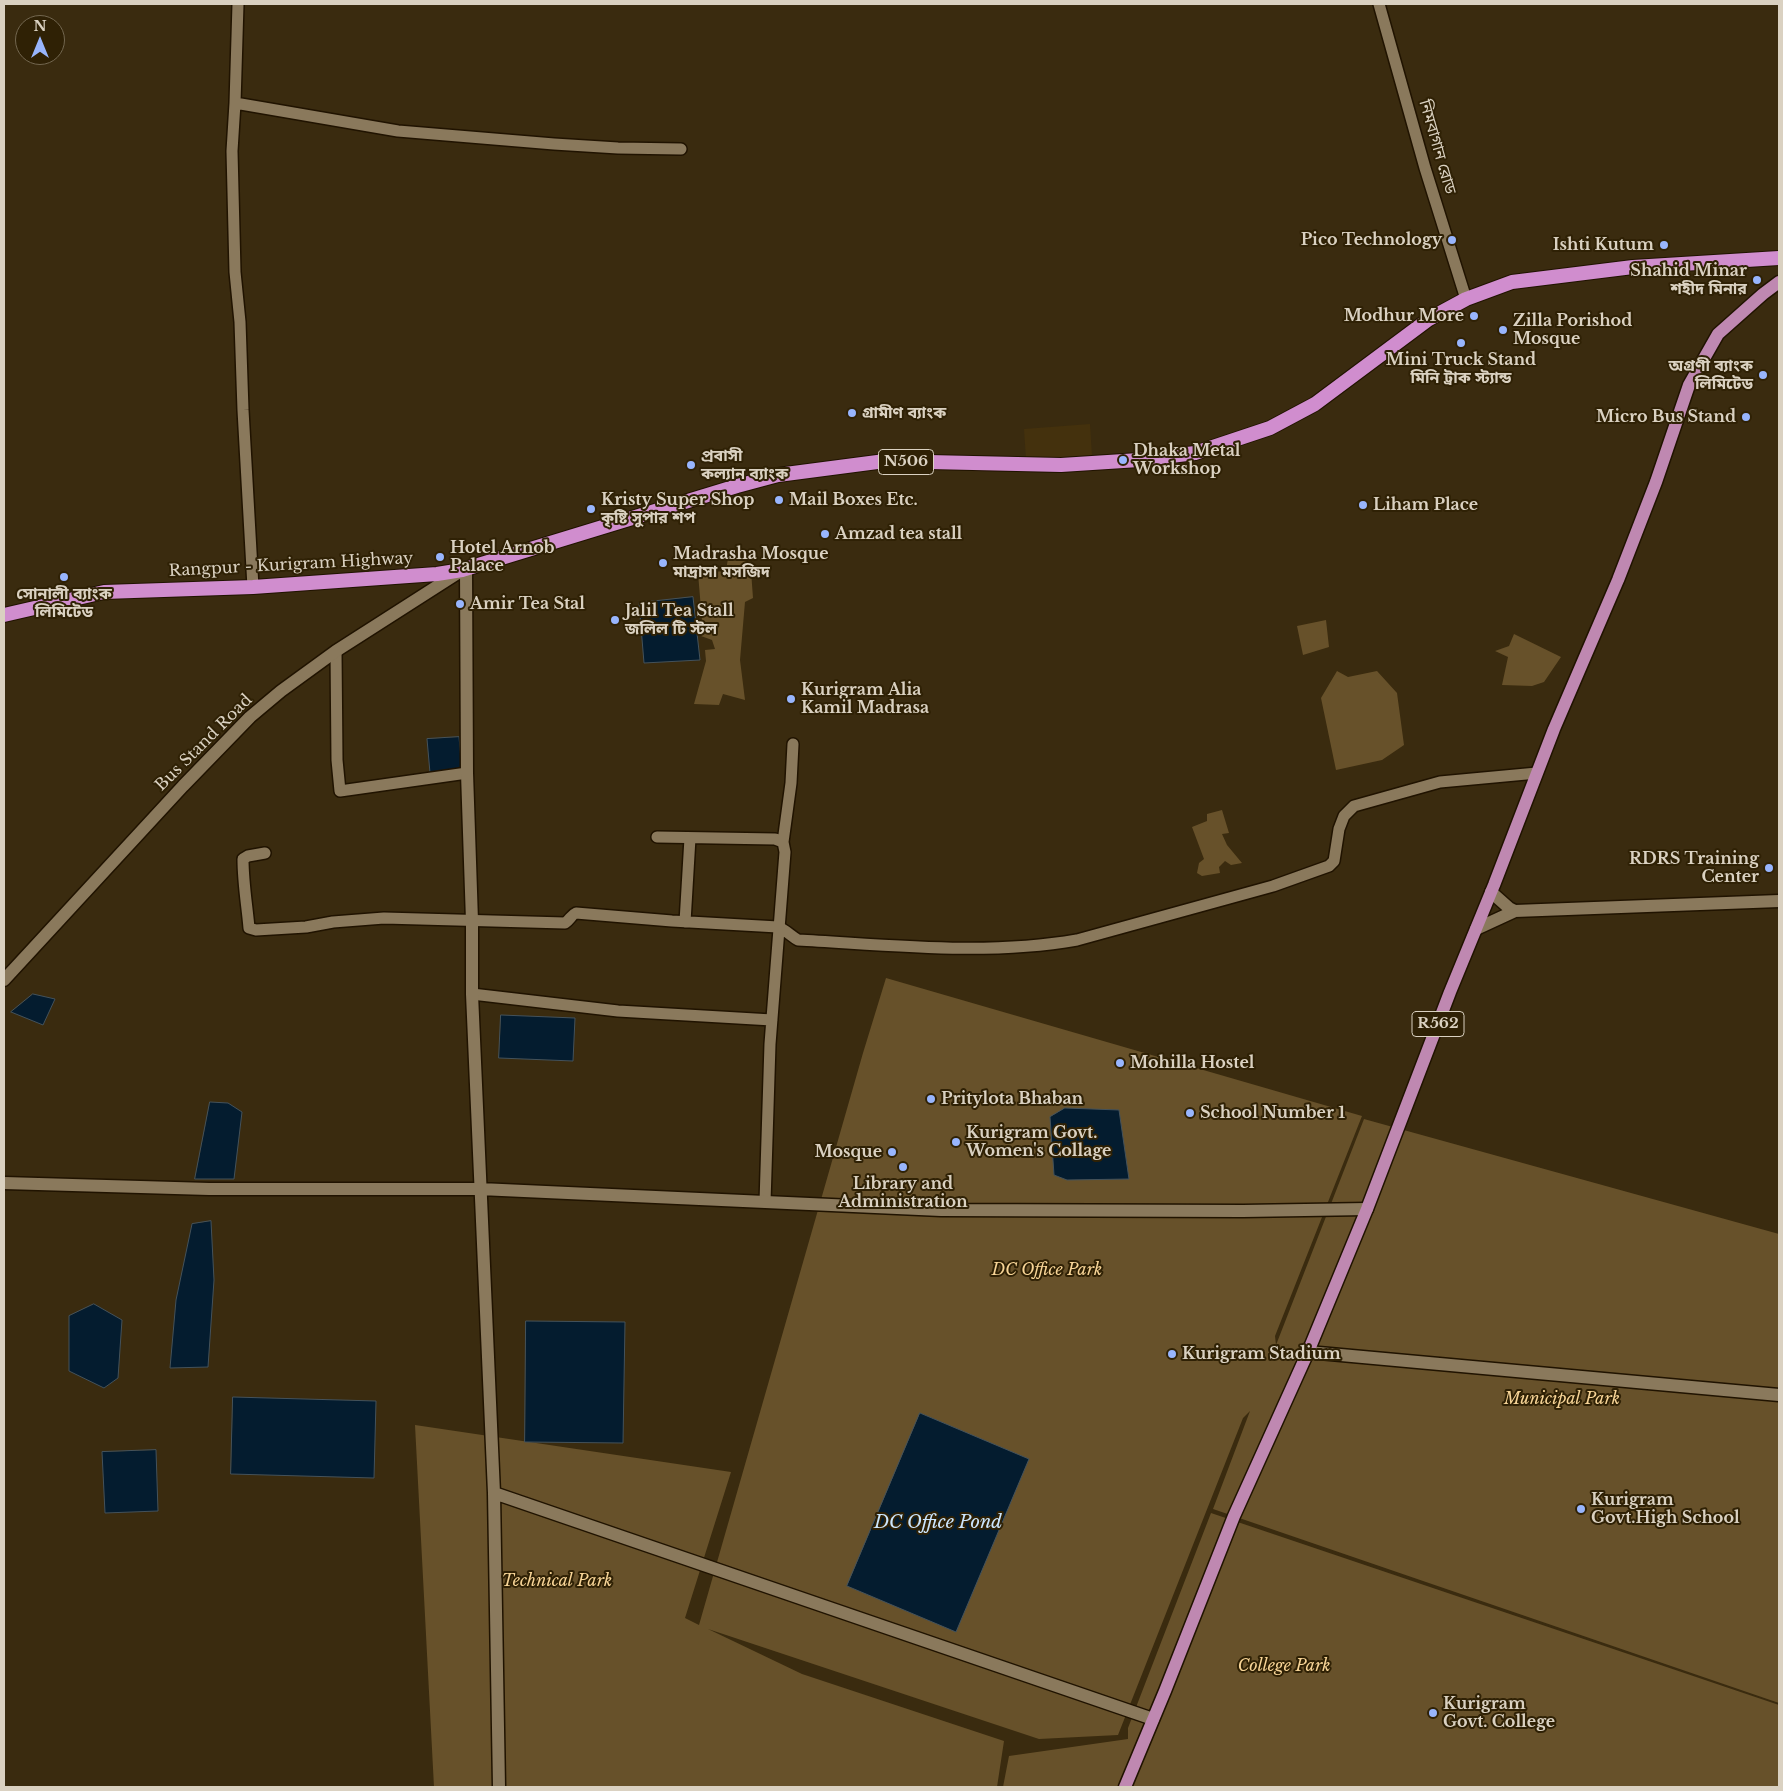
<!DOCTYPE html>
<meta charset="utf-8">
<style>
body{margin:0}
#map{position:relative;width:1783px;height:1791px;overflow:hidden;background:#3a2b0f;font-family:"Libre Baskerville",serif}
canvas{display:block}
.frame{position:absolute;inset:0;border:5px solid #dad1c1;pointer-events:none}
.north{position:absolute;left:15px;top:15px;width:50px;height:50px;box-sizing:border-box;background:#2f2105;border:1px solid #736750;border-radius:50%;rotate:0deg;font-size:14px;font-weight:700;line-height:20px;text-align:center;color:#dad1c1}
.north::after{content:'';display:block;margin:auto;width:18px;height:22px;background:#98b5fd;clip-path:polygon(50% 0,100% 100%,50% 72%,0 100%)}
</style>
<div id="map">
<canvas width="1783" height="1791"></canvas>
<div class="frame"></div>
<div class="north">N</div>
</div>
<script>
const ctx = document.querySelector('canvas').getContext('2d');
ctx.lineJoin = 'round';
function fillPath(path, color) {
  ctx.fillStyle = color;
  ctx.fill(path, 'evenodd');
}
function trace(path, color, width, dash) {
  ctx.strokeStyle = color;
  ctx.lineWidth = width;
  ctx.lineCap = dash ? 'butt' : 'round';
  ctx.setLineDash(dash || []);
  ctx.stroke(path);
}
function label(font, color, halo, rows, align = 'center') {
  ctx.font = font + ' "Libre Baskerville","Noto Sans Bengali",serif';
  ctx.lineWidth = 4;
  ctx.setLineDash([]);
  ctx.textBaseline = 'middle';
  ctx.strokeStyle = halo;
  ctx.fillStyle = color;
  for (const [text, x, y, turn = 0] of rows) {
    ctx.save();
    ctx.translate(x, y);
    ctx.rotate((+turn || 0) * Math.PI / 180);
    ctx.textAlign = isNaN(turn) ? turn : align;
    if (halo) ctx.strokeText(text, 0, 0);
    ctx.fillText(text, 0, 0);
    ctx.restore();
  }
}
fillPath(new Path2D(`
 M1090,424L1092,456L1026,460L1024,429Z`), '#44310d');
fillPath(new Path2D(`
 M750,557L753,598L745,602L740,660L745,700L723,694L719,705L694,704L706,661L705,650L715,649L712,640L701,636L705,625L702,621L698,573L726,571L728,558Z
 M1326,620L1329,647L1303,655L1297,626Z
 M1514,634L1561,657L1544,682L1532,686L1502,685L1508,657L1495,651L1509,646Z
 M1337,671L1348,677L1377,671L1397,693L1404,745L1382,760L1336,770L1321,698Z
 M1222,810L1229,833L1222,834L1227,845L1242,863L1231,865L1225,861L1219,867L1220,873L1202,876L1197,873L1199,863L1204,859L1192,827L1207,821V814Z
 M886,978L1362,1116L1275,1336L1276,1345L1364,1119L1779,1234V1703L1213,1509L1250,1411L1243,1418L1118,1735L1039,1739L708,1629L802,1674L1004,1741L997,1787H434L415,1425L731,1472L685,1618L699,1625L863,1053Z
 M1211,1513L1779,1705V1787H1003L1009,1756L1128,1739V1728Z`), '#67512a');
const water = new Path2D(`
 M693,597L700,660L644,663L639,603Z
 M459,737L462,770L430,773L427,739Z
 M33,994L55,999L43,1025L11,1012Z
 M501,1015L575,1018L573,1061L499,1058Z
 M210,1102L228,1103L242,1112L234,1179H195Z
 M1065,1108L1119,1110L1129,1179L1067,1180L1054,1175L1050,1117Z
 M211,1221L214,1280L208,1367L170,1368L176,1300L192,1224Z
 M94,1304L122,1320L118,1378L104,1388L69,1371V1316Z
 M526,1321L625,1322L623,1443L525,1442Z
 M233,1397L376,1401L374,1478L231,1474Z
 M920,1413L1029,1459L956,1632L847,1586Z
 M156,1450L158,1511L105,1513L102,1452Z`);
fillPath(water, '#041c2f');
trace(water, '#44525b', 1);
const minor = new Path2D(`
 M1379,4L1425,168L1466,299
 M235,103L238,4
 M253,587L243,410L240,322L235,272L232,151L235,103L398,131L554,144L618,148L681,149
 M336,651L337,760L340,791L467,773
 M657,837L775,839L783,842L785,852L770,1044L765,1202
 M783,842L791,783L793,744
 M265,853L248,856L243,859C243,883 247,905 249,928L256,930L306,927L333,922L384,918L565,923C570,920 571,915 576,913L672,921L778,927C786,930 791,936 798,940C890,945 986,956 1077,940L1273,886L1329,866L1334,861L1339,829L1344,816L1354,806L1440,782L1537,773
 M685,922L690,838
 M472,994L618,1011L772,1020`);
const tertiary = new Path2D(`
 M466,569L467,773L472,921V994L494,1493L499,1787
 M1491,892L1509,908L1515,911
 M1476,929L1515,911L1779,901
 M4,980L183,786L250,717L281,691L336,651L461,571
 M4,1183L209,1189H480L941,1210L1243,1211L1367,1209
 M1308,1352L1779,1395
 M494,1493L1153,1719`);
const primary = new Path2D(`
 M1125,1787L1165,1691L1234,1516L1308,1352L1367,1209L1450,992L1494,885L1554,729L1618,580L1656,482L1689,385L1718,334L1763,294L1779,282`);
const trunk = new Path2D(`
 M4,615L104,592L253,587L437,574L462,570L737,486L778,475L885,461L1061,465L1139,460L1195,453L1270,428L1315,404L1429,319L1466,299L1512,282L1633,267L1779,258`);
trace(minor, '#201300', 14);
trace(tertiary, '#201300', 15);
trace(primary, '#201300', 15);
trace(trunk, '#201300', 16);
trace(minor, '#8a795c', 11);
trace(tertiary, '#8a795c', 12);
trace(primary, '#bf88b1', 12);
trace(trunk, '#d08dce', 14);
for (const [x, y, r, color] of [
 [1452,240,5,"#98b5fd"],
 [1664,245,5,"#98b5fd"],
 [1757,280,5,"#98b5fd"],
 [1474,316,5,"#98b5fd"],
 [1503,330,5,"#98b5fd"],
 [1461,343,5,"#98b5fd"],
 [1763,375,5,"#98b5fd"],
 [852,413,5,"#98b5fd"],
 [1746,417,5,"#98b5fd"],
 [1123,460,5,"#98b5fd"],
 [691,465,5,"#98b5fd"],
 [779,500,5,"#98b5fd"],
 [1363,505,5,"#98b5fd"],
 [591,509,5,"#98b5fd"],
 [825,534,5,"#98b5fd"],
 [440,557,5,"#98b5fd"],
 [663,563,5,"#98b5fd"],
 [64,577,5,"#98b5fd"],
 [460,604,5,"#98b5fd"],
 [615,620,5,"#98b5fd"],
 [791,699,5,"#98b5fd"],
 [1769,868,5,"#98b5fd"],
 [1120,1063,5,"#98b5fd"],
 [931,1099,5,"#98b5fd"],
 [1190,1113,5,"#98b5fd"],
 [956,1142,5,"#98b5fd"],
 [892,1152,5,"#98b5fd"],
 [903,1167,5,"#98b5fd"],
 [1172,1354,5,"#98b5fd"],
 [1581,1509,5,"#98b5fd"],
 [1433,1713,5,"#98b5fd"]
]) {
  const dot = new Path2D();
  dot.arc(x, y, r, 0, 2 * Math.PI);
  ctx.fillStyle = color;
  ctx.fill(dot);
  trace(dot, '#2f2105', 2);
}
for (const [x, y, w] of [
 [906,462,55],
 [1438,1024,52]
]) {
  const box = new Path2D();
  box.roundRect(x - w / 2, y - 12.5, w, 25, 4);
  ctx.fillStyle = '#2f2105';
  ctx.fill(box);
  trace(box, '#dad1c1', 1);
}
label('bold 15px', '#dad1c1', null, [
 ["N506",906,462],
 ["R562",1438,1024]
]);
label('16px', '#dad1c1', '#2f2105', [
 ["নিমবাগান রোড",1437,147,74],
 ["Rangpur - Kurigram Highway",291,565,-3],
 ["Bus Stand Road",204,743,-45]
]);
label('bold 16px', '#dad1c1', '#2f2105', [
 ["Pico Technology",1442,240,"right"],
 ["Ishti Kutum",1654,245,"right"],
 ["Shahid Minar",1747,271,"right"],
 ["শহীদ মিনার",1747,289,"right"],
 ["Modhur More",1464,316,"right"],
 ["Zilla Porishod",1513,321],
 ["Mosque",1513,339],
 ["Mini Truck Stand",1461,360,"center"],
 ["মিনি ট্রাক স্ট্যান্ড",1461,378,"center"],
 ["অগ্রণী ব্যাংক",1753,366,"right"],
 ["লিমিটেড",1753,384,"right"],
 ["গ্রামীণ ব্যাংক",862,413],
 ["Micro Bus Stand",1736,417,"right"],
 ["Dhaka Metal",1133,451],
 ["Workshop",1133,469],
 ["প্রবাসী",701,456],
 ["কল্যান ব্যাংক",701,474],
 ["Kristy Super Shop",601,500],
 ["কৃষ্টি সুপার শপ",601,518],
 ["Mail Boxes Etc.",789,500],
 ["Liham Place",1373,505],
 ["Amzad tea stall",835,534],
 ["Hotel Arnob",450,548],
 ["Palace",450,566],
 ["Madrasha Mosque",673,554],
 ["মাদ্রাসা মসজিদ",673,572],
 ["সোনালী ব্যাংক",64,594,"center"],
 ["লিমিটেড",64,612,"center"],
 ["Amir Tea Stal",470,604],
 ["Jalil Tea Stall",625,611],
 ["জলিল টি স্টল",625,629],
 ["Kurigram Alia",801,690],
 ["Kamil Madrasa",801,708],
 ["RDRS Training",1759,859,"right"],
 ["Center",1759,877,"right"],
 ["Mohilla Hostel",1130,1063],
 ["Pritylota Bhaban",941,1099],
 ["School Number 1",1200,1113],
 ["Kurigram Govt.",966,1133],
 ["Women's Collage",966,1151],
 ["Mosque",882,1152,"right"],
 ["Library and",903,1184,"center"],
 ["Administration",903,1202,"center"],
 ["Kurigram Stadium",1182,1354],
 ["Kurigram",1591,1500],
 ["Govt.High School",1591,1518],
 ["Kurigram",1443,1704],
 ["Govt. College",1443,1722]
], 'left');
label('italic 16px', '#f8d597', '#2f2105', [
 ["DC Office Park",1047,1270],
 ["Municipal Park",1562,1399],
 ["Technical Park",557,1581],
 ["College Park",1284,1666]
]);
label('italic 18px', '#cbe6fe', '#2f2105', [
 ["DC Office Pond",938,1523]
]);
</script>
